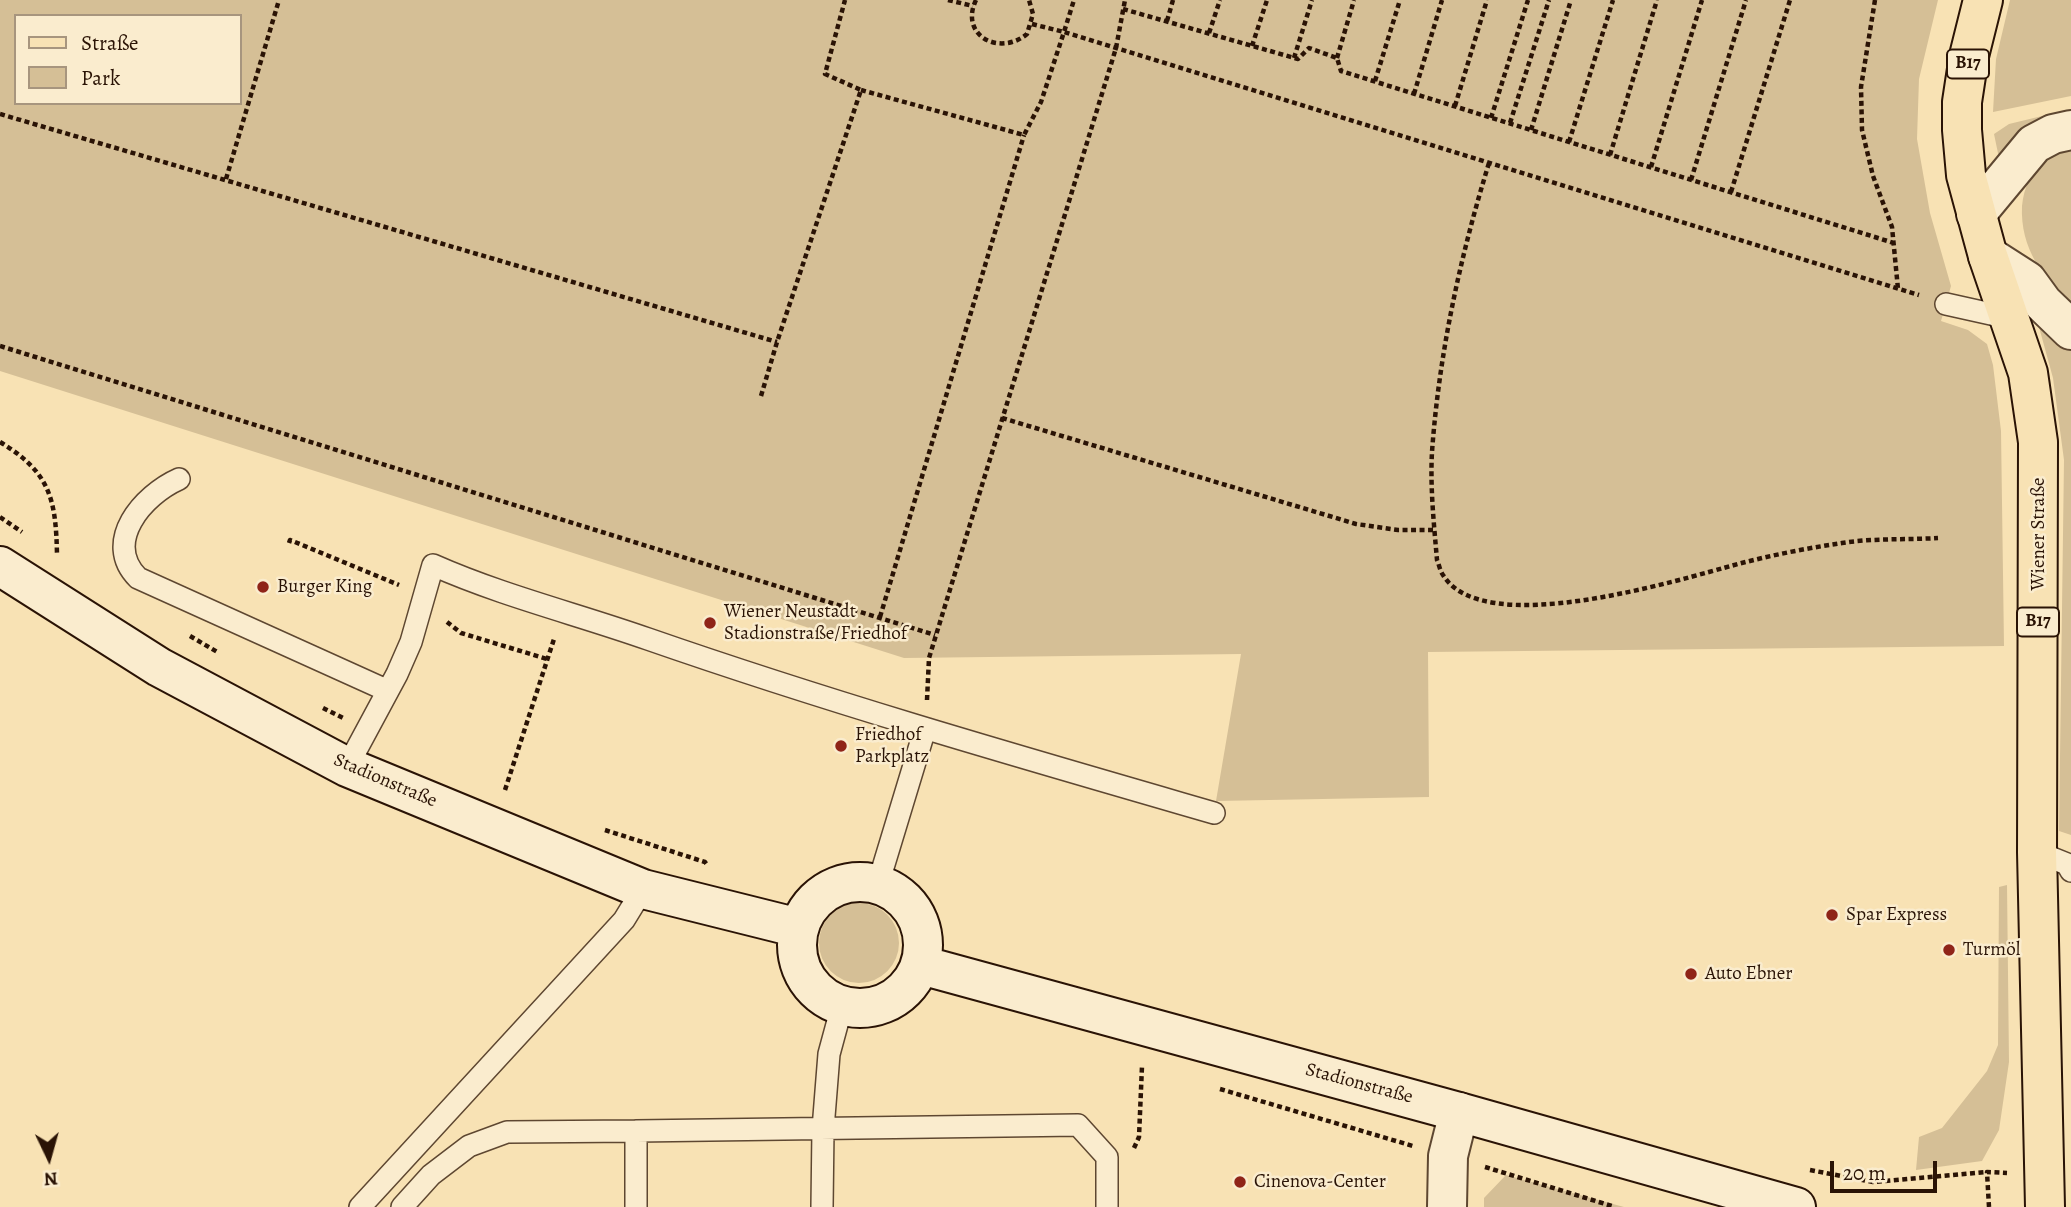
<!DOCTYPE html>
<meta charset="utf-8">
<style>
body{margin:0}
#map{position:relative;width:2071px;height:1207px;overflow:hidden;background:#f8e2b4;font-family:Alegreya,serif}
canvas{display:block}
.legend{position:absolute;left:14px;top:14px;width:228px;height:91px;box-sizing:border-box;background:#faecce;border:2px solid #a7957e;margin:0;padding:9px 12px;list-style:none;font-size:21px;color:#2a1305}
.legend li{display:flex;align-items:center;gap:14px;height:35px}
.legend b{width:35px;border:2px solid #a7957e}
.north{position:absolute;left:14px;top:1123px;width:70px;height:70px;-webkit-text-stroke:5px #faecce;paint-order:stroke;rotate:175deg;font-size:19px;font-weight:700;line-height:28px;text-align:center;color:#2a1305}
.north::after{content:'';display:block;margin:auto;width:24px;height:32px;background:#2a1305;clip-path:polygon(50% 0,100% 100%,50% 72%,0 100%)}
.scale{position:absolute;left:1830px;top:1161px;width:107px;height:32px;box-sizing:border-box;border:4px solid #2a1305;border-top:0;padding-left:9px;font-size:21px;line-height:24px;white-space:nowrap;color:#2a1305;-webkit-text-stroke:5px #faecce;paint-order:stroke}
</style>
<div id="map">
<canvas width="2071" height="1207"></canvas>
<ul class="legend">
<li><b style="height:9px;background:#f8e2b4"></b>Straße</li>
<li><b style="height:19px;background:#d5bf96"></b>Park</li>
</ul>
<div class="north">N</div>
<div class="scale">20 m</div>
</div>
<script>
const ctx = document.querySelector('canvas').getContext('2d');
ctx.lineJoin = 'round';
function fillPath(path, color) {
  ctx.fillStyle = color;
  ctx.fill(path, 'evenodd');
}
function trace(path, color, width, dash) {
  ctx.strokeStyle = color;
  ctx.lineWidth = width;
  ctx.lineCap = dash ? 'butt' : 'round';
  ctx.setLineDash(dash || []);
  ctx.stroke(path);
}
function label(font, color, halo, rows, align = 'center') {
  ctx.font = font + ' Alegreya,serif';
  ctx.lineWidth = 5;
  ctx.setLineDash([]);
  ctx.textBaseline = 'middle';
  ctx.strokeStyle = halo;
  ctx.fillStyle = color;
  for (const [text, x, y, turn = 0] of rows) {
    ctx.save();
    ctx.translate(x, y);
    ctx.rotate((+turn || 0) * Math.PI / 180);
    ctx.textAlign = isNaN(turn) ? turn : align;
    if (halo) ctx.strokeText(text, 0, 0);
    ctx.fillText(text, 0, 0);
    ctx.restore();
  }
}
fillPath(new Path2D(`
 M0,0H1938L1919,79L1917,139L1930,213L1951,286L1941,321L1968,330L1987,344L1993,365L2001,431L2004,646L1428,652L1429,797L1216,801L1241,654L904,658L0,371ZM16,16H240V103H16Z
 M2010,0H2071V96L1993,112L1996,59Z
 M2071,109V114L1999,158L1994,134L2009,124Z
 M2071,147V306C2043,278 2020,248 2022,206C2024,187 2031,171 2046,159C2053,153 2063,150 2071,147Z
 M2046,324L2071,345V835L2059,831L2064,460L2053,378L2039,327Z
 M2007,885L2009,1062L1999,1130L1982,1161L1916,1170L1919,1137L1942,1128L1987,1071L1998,1045L1999,887Z
 M819 943a40 40 0 1 1 80 0a40 40 0 1 1-80 0Z
 M1506,1175L1624,1207H1484V1198Z`), '#d5bf96');
const lane = new Path2D(`
 M1946,304L2009,318
 M179,479C143,495 102,542 138,578L386,690
 M347,767L397,674L411,642L433,565C503,596 577,614 648,639C835,704 1024,758 1214,813
 M2037,852L2067,864L2071,871
 M878,884L925,729
 M360,1207L624,920L643,889
 M402,1207L431,1175L469,1146L507,1132L636,1131
 M636,1207V1131L1078,1125L1107,1157V1207
 M822,1207L823,1129L829,1054L842,1006`);
const street = new Path2D(`
 M1976,214L2034,144L2053,134L2071,130
 M1988,256L2027,281L2043,303L2071,330
 M1447,1207L1448,1156L1459,1112`);
const secondary = new Path2D(`
 M0,566L159,667L347,767L643,889L799,928
 M797 945a63 63 0 1 1 126 0a63 63 0 1 1-126 0Z
 M921,965L1459,1112L1796,1207`);
const primary = new Path2D(`
 M1983,0L1969,56L1962,102V130L1966,175L1988,256L2028,373L2038,442L2037,852L2045,1207`);
trace(lane, '#5e4731', 24);
trace(street, '#5e4731', 42);
trace(secondary, '#2a1305', 42);
trace(primary, '#2a1305', 42);
trace(new Path2D(`
 M948,0L973,6
 M976,0C959,35 999,57 1027,34L1033,14L1029,0
 M1875,0L1861,87L1862,130L1873,176L1892,227L1898,289
 M1123,9L1298,59L1309,48L1337,58L1341,71L1894,243
 M1167,21L1173,0
 M1032,24L1064,32L1074,0
 M1209,33L1220,0
 M1252,46L1267,0
 M1294,58L1312,0
 M1337,58L1354,0
 M1375,81L1400,0
 M861,90L1024,135L1041,102L1064,32L1919,295
 M1414,94L1442,0
 M1455,106L1487,0
 M0,114L777,342
 M1491,118L1528,0
 M1510,123L1549,0
 M1531,130L1571,0
 M1569,142L1613,0
 M1610,155L1657,0
 M1489,163C1460,257 1439,354 1432,452C1430,487 1434,525 1437,560C1439,564 1440,571 1443,575C1483,641 1678,580 1738,564C1772,555 1808,548 1842,543C1873,538 1906,540 1938,538
 M1651,167L1702,0
 M226,179L279,0
 M1691,180L1746,0
 M1731,192L1790,0
 M0,346L935,635
 M761,396L777,342L861,90L825,74L845,0
 M1002,418L1356,524L1398,530H1435
 M0,442C50,472 56,499 57,555
 M0,517L22,532
 M289,543L290,540L399,585
 M880,617L1024,135
 M447,622L461,633L547,659
 M190,636L219,653
 M927,700L929,658L1116,48L1125,0
 M323,708L343,718
 M505,790L554,639
 M605,830L705,862L708,866
 M1220,1089L1413,1146
 M1134,1148L1139,1137L1142,1066
 M1485,1167L1615,1207
 M1810,1170L1873,1182L1987,1172
 M1989,1207L1987,1172L2007,1173`), '#2a1305', 4.5, [5, 3.5]);
trace(lane, '#faecce', 21);
trace(street, '#faecce', 38);
trace(secondary, '#faecce', 38);
trace(primary, '#f8e2b4', 38);
for (const [x, y, r, color] of [
 [263,587,7,"#8f2418"],
 [710,623,7,"#8f2418"],
 [841,746,7,"#8f2418"],
 [1832,915,7,"#8f2418"],
 [1949,950,7,"#8f2418"],
 [1691,974,7,"#8f2418"],
 [1240,1182,7,"#8f2418"]
]) {
  const dot = new Path2D();
  dot.arc(x, y, r, 0, 2 * Math.PI);
  ctx.fillStyle = color;
  ctx.fill(dot);
  trace(dot, '#faecce', 2.5);
}
for (const [x, y, w] of [
 [1968,64,42],
 [2038,622,42]
]) {
  const box = new Path2D();
  box.roundRect(x - w / 2, y - 14.5, w, 29, 5);
  ctx.fillStyle = '#faecce';
  ctx.fill(box);
  trace(box, '#2a1305', 2);
}
label('bold 18px', '#2a1305', null, [
 ["B17",1968,64],
 ["B17",2038,622]
]);
label('19px', '#2a1305', '#faecce', [
 ["Wiener Straße",2039,534,-90],
 ["Stadionstraße",385,781,23],
 ["Stadionstraße",1359,1084,15]
]);
label('19px', '#2a1305', '#faecce', [
 ["Burger King",277,587],
 ["Wiener Neustadt",724,612],
 ["Stadionstraße/Friedhof",724,634],
 ["Friedhof",855,735],
 ["Parkplatz",855,757],
 ["Spar Express",1846,915],
 ["Turmöl",1963,950],
 ["Auto Ebner",1705,974],
 ["Cinenova-Center",1254,1182]
], 'left');
</script>
